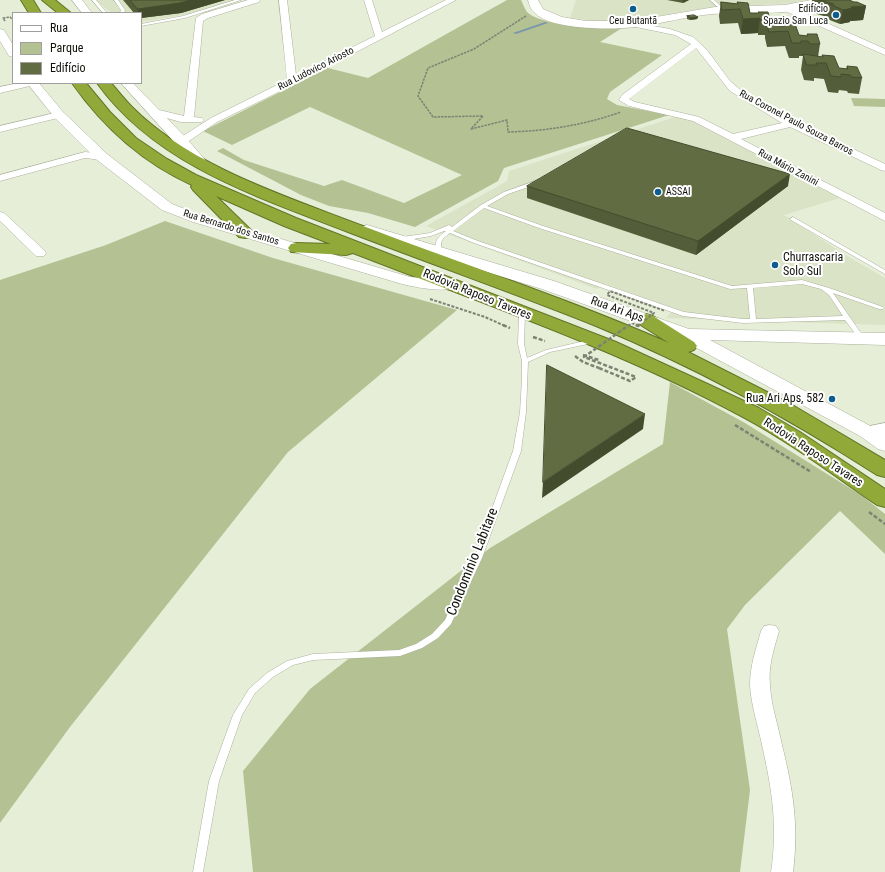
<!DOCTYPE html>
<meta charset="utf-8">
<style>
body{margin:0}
#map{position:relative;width:885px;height:872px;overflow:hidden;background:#e7eed8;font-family:"Roboto Condensed",sans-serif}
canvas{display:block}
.legend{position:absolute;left:12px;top:12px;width:130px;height:72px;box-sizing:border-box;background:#fff;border:1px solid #9fa09d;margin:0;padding:5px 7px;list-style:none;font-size:12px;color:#0f1109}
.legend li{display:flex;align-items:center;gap:8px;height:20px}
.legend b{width:20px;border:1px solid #9fa09d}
</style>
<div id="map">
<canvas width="885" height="872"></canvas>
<ul class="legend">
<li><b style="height:5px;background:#fff"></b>Rua</li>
<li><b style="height:11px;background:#b4c193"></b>Parque</li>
<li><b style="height:11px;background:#616c42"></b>Edifício</li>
</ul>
</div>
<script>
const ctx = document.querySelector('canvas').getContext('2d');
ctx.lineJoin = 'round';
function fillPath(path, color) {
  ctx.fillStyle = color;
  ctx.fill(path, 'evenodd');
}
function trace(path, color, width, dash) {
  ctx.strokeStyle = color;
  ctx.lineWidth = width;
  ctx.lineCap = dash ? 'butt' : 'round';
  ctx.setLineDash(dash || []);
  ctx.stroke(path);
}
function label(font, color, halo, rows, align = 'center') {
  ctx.font = font + ' "Roboto Condensed",sans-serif';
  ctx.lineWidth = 4;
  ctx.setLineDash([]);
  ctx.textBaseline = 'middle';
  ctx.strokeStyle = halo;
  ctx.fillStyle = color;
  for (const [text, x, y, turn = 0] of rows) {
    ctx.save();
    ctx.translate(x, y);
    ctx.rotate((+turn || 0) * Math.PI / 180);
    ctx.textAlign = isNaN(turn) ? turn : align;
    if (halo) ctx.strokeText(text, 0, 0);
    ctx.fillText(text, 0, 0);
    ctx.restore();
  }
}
fillPath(new Path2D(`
 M95,0H237L195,13L141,22V13H112Z
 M576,0H805L795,3L706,8L646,18L603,22L570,18Z
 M678,116L688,118L840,198L784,215L847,256L885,278V325L666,318L674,309L606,284L597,289L426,226L507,181L509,171Z`), '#dae3c6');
fillPath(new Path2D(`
 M507,0H521C523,4 525,10 528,13C546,27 599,28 622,28L600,42L662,55L610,92L607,99L617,105L669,115L504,168L498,181L415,227L368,213L329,206L301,195L217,151L223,148L244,160L324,186L342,180L404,203L462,175L310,107L232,145L203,131L328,68L368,78Z
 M851,98L885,99V107L854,106Z
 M165,221L273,258L457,310L288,452L70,727L0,823V280L106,245Z
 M670,382L745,423L861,495L885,514V554L840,511L745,605L727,629L750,790L740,872H253L243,771L310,689L490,548L663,444Z`), '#b4c193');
fillPath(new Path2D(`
 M545,22L548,23L516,34L513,33Z`), '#7a97ab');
const service = new Path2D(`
 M92,0H96L107,13H103Z
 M114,0H118L125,10L124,13H118L121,11V10Z
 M235,0H241L185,18L141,26V24L183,16Z
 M710,0H714L724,9V11H722Z
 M538,180L541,182L540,183L508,194L487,206L543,226L732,286L802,280L829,288L883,307L884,308L883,309H879L833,293L865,339L862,341L860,340L845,320L743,323L683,316L474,243L450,233C438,242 443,240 440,252H436C434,242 437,237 446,231H444L431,236L402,241L399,239L402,237L430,233L449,225L452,227L481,205L504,192ZM484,208L539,228L730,289L747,288L750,319H743L684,312L478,241L453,231ZM802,284L821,289L829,295L843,316L756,319L753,288Z
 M793,217L885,270V274L791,220L790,219Z
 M522,311L525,313L524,344L527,358L546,350L593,339L596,341L593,343L550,352L528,362L526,412L521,451L482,558L451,624L438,638L422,648L400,656L313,660L293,665L273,677L255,693L242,715L219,781L203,872H193L209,781L233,715L249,689L267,673L287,661L313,654L399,650L416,644L432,634L445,620L474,558L513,451L520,412L522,379V361L518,344L519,313Z`);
const minor = new Path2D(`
 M248,0H260L259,2L208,18L203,21L194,117L202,118L204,120L202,122H181L152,114L150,112L152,110L155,109L184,116L196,18L202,14Z
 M279,0H287L296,75L375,36L364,0H372L382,32L446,0H456L295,84L217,122L186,143H178L177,141L178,139L211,118L287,80Z
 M783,6H789L885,49V55L783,10Z
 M631,22L670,29L693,37L707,50L730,81L744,93L798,123L885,164V171L881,170L790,127L741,139L885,213V221L693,121L629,106L619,100L622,95L691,44L675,35L631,26L630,24ZM696,48L730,91L782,123L733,134L699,117L635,102L629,99Z
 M19,83H36L34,85L0,93V87Z
 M59,112L62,113L64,115L62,117L0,132V126Z
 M85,152L102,154L107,157L102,160L85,158L0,181V175Z
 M0,212L4,213L44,250L46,253L44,256H36L0,221Z
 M770,625L776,626L779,631C774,649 768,666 770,685C771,705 778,725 782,745C793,789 799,827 793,872H771C778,827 772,789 762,745C758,725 751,705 750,685C750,666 756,649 761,631L764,626Z`);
const tertiary = new Path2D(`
 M72,0H82L92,13H82Z
 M0,29L4,30L13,45V57L9,56L0,41Z
 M27,83H39L63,112L107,154L172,204L203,216L410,277L451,280L457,282L459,285L457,288C440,292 419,288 402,284L193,222L162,210L97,160L55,118Z
 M121,83H133L187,139L207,162L205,165H195Z
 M885,423V435L867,438L860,436L858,432L860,428Z`);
const secondary = new Path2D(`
 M528,0H538L543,9L562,17L586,21H612L644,19L715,7L785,5L811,0H826C814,17 735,12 713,14C687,16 662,24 635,27C613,30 551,30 535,13C531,10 529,5 528,0Z
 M367,225L554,281L689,329L885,333V345L710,340L874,428L885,435V451L878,449L860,436L678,338L542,289L361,233L359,230L361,227Z`);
const motorway = new Path2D(`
 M21,0H33L41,13H29Z
 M42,0H55L71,13H58Z
 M72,83H86L110,112L136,138L167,159L196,175L296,218L616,342L712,386L759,408L800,432L885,489V507L877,505C833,475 790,442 743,417C619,350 484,304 353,253L346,255L291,252L288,248L291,244L297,243L331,244L284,226L216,196L254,233L251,237L245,238L239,237L193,190L191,187L192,185C143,163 103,127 72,83Z
 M97,83H111C118,91 124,99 132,107C192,167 285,196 363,226C465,265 569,299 669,343L639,324L636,320L639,316L646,314L653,316L694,342L697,346L694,350L688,352L789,403L885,460V477L877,475C787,417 695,367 596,326C514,293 431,264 348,232C258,197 156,165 97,83Z`);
trace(service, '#aab09b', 1);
trace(minor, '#aab09b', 1);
trace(tertiary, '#aab09b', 1);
trace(secondary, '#aab09b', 1);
trace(motorway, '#647428', 2);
trace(new Path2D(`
 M526,16L474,49L428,68L418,96L433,117L483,116L471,129L507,120L508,132C547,131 584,125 621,112
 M5,21L3,18L10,17L13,20`), '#7d8273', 1.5, [2.5, 1]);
trace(new Path2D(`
 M430,299L485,317L505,326`), '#7d8273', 2, [3, 1.5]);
trace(new Path2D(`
 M503,325L510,328
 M533,337L545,341
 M583,355L599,360
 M575,356L583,362L599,368
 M735,425L811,472
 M869,512L885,524`), '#7d8273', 2.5, [4, 2]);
fillPath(service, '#fff');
fillPath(minor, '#fff');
fillPath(tertiary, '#fff');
fillPath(secondary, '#fff');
fillPath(motorway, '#91a939');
trace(new Path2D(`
 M628,326L632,323L638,326
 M638,326L654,313L607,295L610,291L665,311`), '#7d8273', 2, [3, 1.5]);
trace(new Path2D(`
 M636,325L638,326L639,325
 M599,368L630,381L636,377L584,357L629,325`), '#7d8273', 2.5, [4, 2]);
fillPath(new Path2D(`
 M123,0H225L181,13L141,18V13H134Z
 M667,0H689L683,3Z
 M812,0H849L854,2L866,6L863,20L850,21V22L840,24L827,19V17L810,12Z
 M721,2L737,4V2L750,13H758V12L770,21V23L779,26H784V24L799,35L807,36V34L820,44L818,57H822V55L839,68L846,69L847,66L862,78L859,94L848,93L847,91L839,90L838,93L828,92L824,79L814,78V81L804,80L801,70L803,56H799V58H789L785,46L767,47L765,38V35H758V33L741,34L738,23L720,24L719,16Z
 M687,16L698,17L697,19L690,20L687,19Z
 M527,186H788L696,255L527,198Z`), '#535d39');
fillPath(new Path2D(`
 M191,0H225L181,13L141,18V13H138V9Z
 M683,0H689L683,3Z
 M866,6L863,20L850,21V22L840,24L843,10L851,7Z
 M698,17L697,19L690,20L691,18Z
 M760,18L758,33L741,34L743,19Z
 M790,174L788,186L696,255L698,241Z
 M645,414L643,429L542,498L543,482Z`), '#444c2e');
const building = new Path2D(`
 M130,0H191L180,3L138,9Z
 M820,0H849L854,2H857L866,6L851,7L853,8L843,10L830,4H833Z
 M721,2L738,4L737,2L748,3L750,13H759L758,12H768L770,21L760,20V18L743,19L740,9L722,10Z
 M694,15L698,17L691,18L687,16Z
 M767,23L777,24L779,26H785L784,24H795L799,35L808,36L807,34H817L820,44H810L808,41H801V43H792L788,31L769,32Z
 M803,54L823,57L822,55L834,56L839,68L848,69L847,66L857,67L862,78L851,77L850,75L841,74V77L831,76L826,63H816L817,65H807Z
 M627,128L790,174L698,241L527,186Z
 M547,365L645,414L543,482Z`);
fillPath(building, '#616c42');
trace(building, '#444c2e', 1);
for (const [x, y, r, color] of [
 [633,9,4,"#0d5c8f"],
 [836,15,4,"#0d5c8f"],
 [658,192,4,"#0d5c8f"],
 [775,265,4,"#0d5c8f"],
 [832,399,4,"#0d5c8f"]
]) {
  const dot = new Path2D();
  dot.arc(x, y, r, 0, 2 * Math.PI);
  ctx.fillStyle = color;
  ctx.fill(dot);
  trace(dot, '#fff', 1.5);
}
label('10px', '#0f1109', '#fff', [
 ["Edifício",828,9],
 ["Spazio San Luca",828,21],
 ["Ceu Butantã",633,21,"center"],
 ["ASSAI",666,192,"left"]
], 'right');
label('10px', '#0f1109', '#fff', [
 ["Rua Ludovico Ariosto",316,69,-27],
 ["Rua Coronel Paulo Souza Barros",796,123,28],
 ["Rua Mário Zanini",788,168,28],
 ["Rua Bernardo dos Santos",231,228,17]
]);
label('12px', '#0f1109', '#fff', [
 ["Churrascaria",783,258],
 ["Solo Sul",783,272],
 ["Rua Ari Aps, 582",824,399,"right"]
], 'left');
label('12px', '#0f1109', '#fff', [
 ["Rodovia Raposo Tavares",477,295,22],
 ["Rua Ari Aps",617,310,20],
 ["Rodovia Raposo Tavares",813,453,33]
]);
label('14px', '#0f1109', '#fff', [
 ["Condomínio Labitare",473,562,-68]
]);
</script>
